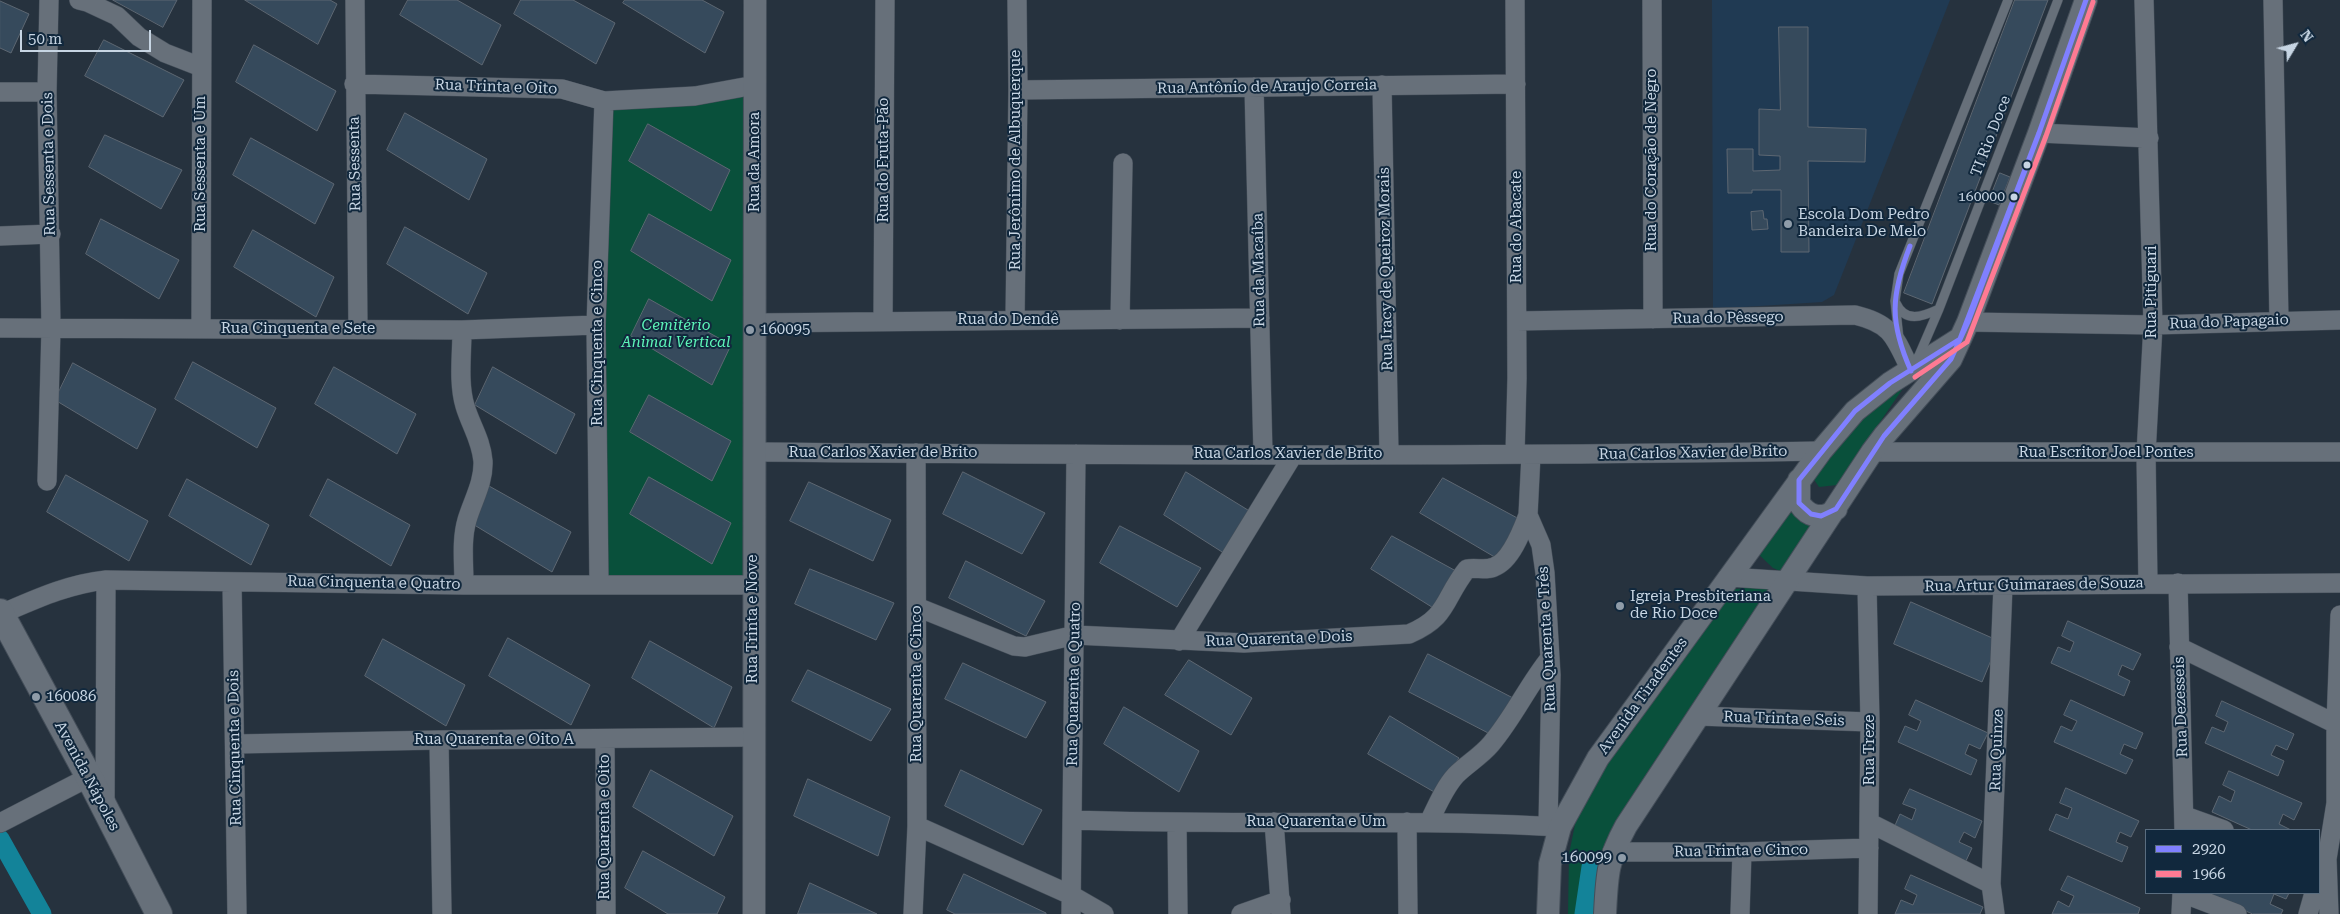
<!DOCTYPE html>
<meta charset="utf-8">
<style>
body{margin:0}
#map{position:relative;width:2340px;height:914px;overflow:hidden;background:#26323e;font-family:"Roboto Serif",serif}
canvas{display:block}
.legend{position:absolute;left:2145px;top:829px;width:175px;height:65px;box-sizing:border-box;background:#11283d;border:1px solid #5a6d7f;margin:0;padding:6px 9px;list-style:none;font-size:15px;color:#c7d5e3}
.legend li{display:flex;align-items:center;gap:10px;height:25px}
.legend b{width:25px;border:1px solid #5a6d7f}
.north{position:absolute;left:2270px;top:20px;width:50px;height:50px;-webkit-text-stroke:4px #11283d;paint-order:stroke;rotate:53deg;font-size:14px;font-weight:700;line-height:20px;text-align:center;color:#c7d5e3}
.north::after{content:'';display:block;margin:auto;width:18px;height:22px;background:#c7d5e3;clip-path:polygon(50% 0,100% 100%,50% 72%,0 100%)}
.scale{position:absolute;left:20px;top:30px;width:131px;height:22px;box-sizing:border-box;border:2px solid #c7d5e3;border-top:0;padding-left:6px;font-size:15px;line-height:18px;white-space:nowrap;color:#c7d5e3;-webkit-text-stroke:4px #11283d;paint-order:stroke}
</style>
<div id="map">
<canvas width="2340" height="914"></canvas>
<ul class="legend">
<li><b style="height:6px;background:#8080ff"></b>2920</li>
<li><b style="height:6px;background:#fe7a93"></b>1966</li>
</ul>
<div class="north">N</div>
<div class="scale">50 m</div>
</div>
<script>
const ctx = document.querySelector('canvas').getContext('2d');
ctx.lineJoin = 'round';
function fillPath(path, color) {
  ctx.fillStyle = color;
  ctx.fill(path, 'evenodd');
}
function trace(path, color, width, dash) {
  ctx.strokeStyle = color;
  ctx.lineWidth = width;
  ctx.lineCap = dash ? 'butt' : 'round';
  ctx.setLineDash(dash || []);
  ctx.stroke(path);
}
function label(font, color, halo, rows, align = 'center') {
  ctx.font = font + ' "Roboto Serif",serif';
  ctx.lineWidth = 4;
  ctx.setLineDash([]);
  ctx.textBaseline = 'middle';
  ctx.strokeStyle = halo;
  ctx.fillStyle = color;
  for (const [text, x, y, turn = 0] of rows) {
    ctx.save();
    ctx.translate(x, y);
    ctx.rotate((+turn || 0) * Math.PI / 180);
    ctx.textAlign = isNaN(turn) ? turn : align;
    if (halo) ctx.strokeText(text, 0, 0);
    ctx.fillText(text, 0, 0);
    ctx.restore();
  }
}
fillPath(new Path2D(`
 M1712,0H1950L1834,295L1822,302L1713,309Z`), '#203a53');
fillPath(new Path2D(`
 M755,85L752,585L599,584L604,101Z
 M1908,381L1837,485L1819,487L1813,478L1865,403Z
 M1797,508L1813,527L1780,571L1773,568L1755,551L1780,521Z
 M1770,586L1633,794L1605,860V914H1568L1569,854L1582,790L1723,590Z`), '#09503b');
trace(new Path2D(`
 M0,839L42,914
 M1584,914L1591,867`), '#138399', 19);
const building = new Path2D(`
 M113,0H177L163,27Z
 M245,0H330L337,4L318,44Z
 M408,0H457L501,25L482,65L400,15Z
 M521,0H573L615,23L596,64L514,14Z
 M625,0H702L724,12L705,53L623,3Z
 M2015,0H2048L1932,304L1904,293Z
 M0,1L29,14L11,53L0,48Z
 M1779,27H1808V127L1866,129L1865,162L1808,161L1809,252H1781V190H1752V193H1728L1727,149H1753V171L1780,170V156L1759,155V109L1780,110Z
 M104,40L184,80L163,117L85,76Z
 M254,45L336,91L317,131L236,82Z
 M405,113L487,159L469,200L387,150Z
 M648,124L730,170L711,211L629,161Z
 M105,135L182,170L161,209L89,167Z
 M251,138L334,184L315,224L233,175Z
 M2000,173L2010,177L1999,205L1989,201Z
 M1763,211L1764,219H1767L1768,229L1752,230L1751,212Z
 M649,214L731,260L712,301L631,251Z
 M101,219L179,260L159,299L86,254Z
 M405,227L487,273L468,314L387,264Z
 M253,230L334,277L316,317L234,267Z
 M649,299L731,345L712,385L631,336Z
 M193,362L276,408L257,448L175,399Z
 M73,363L156,409L137,449L55,400Z
 M334,367L416,414L397,454L315,404Z
 M493,367L575,414L556,454L475,405Z
 M649,395L731,441L712,481L630,432Z
 M963,472L1045,513L1022,554L943,514Z
 M1186,472L1256,515L1230,557L1164,515Z
 M66,475L148,521L129,561L47,512Z
 M649,477L731,523L712,564L630,514Z
 M1443,478L1521,520L1498,559L1420,513Z
 M187,479L269,525L251,565L169,516Z
 M328,479L410,525L391,566L310,516Z
 M809,482L891,520L873,561L790,521Z
 M489,486L571,532L552,572L471,523Z
 M1120,526L1201,568L1177,607L1100,563Z
 M1392,536L1456,571L1435,609L1371,569Z
 M966,561L1045,601L1026,636L949,598Z
 M810,569L894,603L876,640L795,604Z
 M1911,602L1999,641L1982,682L1894,644Z
 M2068,621L2141,654L2133,670L2122,665L2118,675L2130,681L2124,696L2051,663L2058,647L2070,652L2074,642L2062,636Z
 M508,638L590,685L571,725L489,676Z
 M383,639L465,685L446,726L365,676Z
 M650,641L732,687L714,728L632,678Z
 M1428,654L1513,698L1494,736L1409,692Z
 M1189,660L1252,698L1231,735L1165,695Z
 M963,663L1046,702L1026,738L945,699Z
 M808,670L891,709L871,741L792,701Z
 M1916,700L1988,733L1980,749L1969,744L1965,754L1977,760L1971,775L1898,742L1905,726L1917,731L1921,721L1909,715Z
 M2071,700L2143,733L2136,749L2124,744L2120,754L2133,760L2126,774L2054,742L2061,726L2072,731L2077,721L2064,715Z
 M2222,701L2294,734L2287,750L2276,745L2271,755L2284,761L2278,776L2205,743L2212,727L2224,732L2228,722L2216,716Z
 M1124,707L1199,751L1179,792L1104,744Z
 M1390,716L1459,758L1436,793L1368,754Z
 M651,770L733,816L714,856L633,807Z
 M961,770L1042,810L1023,845L945,806Z
 M2229,771L2302,803L2294,820L2283,814L2279,824L2291,830H2252L2212,812L2219,796L2231,802L2235,791L2223,785Z
 M808,779L890,817L878,856L794,816Z
 M2066,788L2139,821L2131,837L2120,832L2116,842L2128,847L2122,862L2049,830L2056,814L2068,819L2072,808L2060,803Z
 M1910,789L1982,821L1975,838L1964,832L1959,842L1972,848L1965,863L1893,830L1900,814L1912,820L1916,809L1903,804Z
 M643,851L725,897L717,914H668L625,888Z
 M964,874L1046,913V914H955L947,910Z
 M1911,875L1983,907L1980,914H1895L1901,900L1913,905L1917,895L1905,889Z
 M2068,876L2140,908L2138,914H2052L2058,901L2069,907L2074,896L2061,890Z
 M810,883L877,914H798Z
 M2206,893H2289L2286,899L2274,894L2270,904L2283,910L2281,914H2253Z`);
fillPath(building, '#364a5c');
trace(building, '#5d6772', 1);
const service = new Path2D(`
 M1896,303C1905,323 1922,317 1939,309
 M1899,339L1895,301L1899,274L2008,0
 M1917,360L1939,309L2058,0`);
const minor = new Path2D(`
 M79,0L87,2L117,16L139,37L165,53L201,67
 M355,0L358,329
 M1515,0L1517,378L1515,454
 M1652,0L1653,319
 M2144,0L2153,325L2146,454L2148,584
 M2273,0L2279,321
 M354,84L562,89L604,101L695,96L755,85
 M1382,85L1389,454
 M1254,87L1263,454
 M1018,90L1516,84
 M0,92H47
 M2039,133L2149,138
 M0,236L51,234
 M1015,320L1018,90L1017,0
 M1120,320L1123,163
 M883,321L885,0
 M1517,321L1855,315C1893,324 1895,338 1911,371
 M1968,322L2153,325L2340,320
 M756,323L1260,318
 M0,328L462,330L596,325
 M201,328L202,0
 M462,330C462,354 458,383 465,406C471,426 481,439 483,461C484,482 473,500 467,520C461,540 464,564 464,585
 M755,452C1110,455 1466,457 1821,451
 M1872,452H2340
 M1531,455L1528,515L1541,545L1545,573L1551,675L1548,826
 M47,481L51,328L47,92L49,0
 M1728,577L1867,586L2340,583
 M232,582L237,914
 M2178,583L2184,830
 M599,584L596,325L604,101
 M1867,586L1870,722L1868,914
 M917,607L1014,646L1025,647L1075,635L1244,643L1409,634C1449,617 1443,599 1467,569C1476,567 1485,571 1494,567C1511,561 1522,531 1528,515
 M1,614C36,599 68,584 106,580L464,585H752
 M1179,641L1293,455
 M2179,647L2340,726
 M1698,716L1870,722
 M605,739L606,914
 M439,740L442,914
 M236,744L439,740L753,737
 M105,805L106,580
 M2185,816L2224,830
 M1072,820C1235,826 1397,818 1560,827
 M1274,822L1281,914
 M1407,822L1408,914
 M1429,822C1437,806 1444,788 1456,775C1467,764 1481,756 1491,744C1514,717 1528,685 1550,658
 M0,823L89,777
 M1870,823L1991,884
 M1177,824L1178,914
 M917,826L1071,895L1104,914
 M1612,852H1742L1869,848
 M2182,893L2237,914
 M913,914L917,826L916,453
 M1071,914L1076,454
 M1241,914L1281,900
 M1740,914L1742,852
 M1995,914L1991,884L2003,586
 M2181,914L2182,893
 M2308,914L2314,893
 M2329,914L2327,859L2336,803V724L2340,615`);
const tertiary = new Path2D(`
 M1799,480V503C1808,517 1823,521 1836,509
 M754,914C752,609 757,305 755,0
 M1548,914L1550,864L1560,827L1598,758L1639,702L1821,451L1855,411L1890,383L1959,339
 M1605,914C1607,875 1607,861 1626,826L1872,452L1884,436L1951,359L1968,322L2039,133L2086,0`);
const secondary = new Path2D(`
 M0,612L89,777L159,914`);
trace(service, '#444e59', 10);
trace(minor, '#444e59', 20);
trace(tertiary, '#444e59', 24);
trace(secondary, '#444e59', 28);
trace(service, '#67707a', 9);
trace(minor, '#67707a', 19);
trace(tertiary, '#67707a', 22);
trace(secondary, '#67707a', 26);
trace(new Path2D(`
 M2039,133L1968,322L1951,359L1884,436L1836,509L1821,516L1811,514L1799,503V480L1855,411L1890,383L1960,339Z
 M2039,133L2086,0
 M1910,246C1891,295 1889,322 1911,371`), '#8080ff', 5);
trace(new Path2D(`
 M1915,377L1967,342L2046,136L2093,2`), '#fe7a93', 5);
for (const [x, y, r, color] of [
 [2027,165,4.5,"#c7d5e3"],
 [2014,197,4.5,"#c7d5e3"],
 [1788,224,5,"#8f9ca9"],
 [750,330,5,"#8f9ca9"],
 [1620,606,5,"#8f9ca9"],
 [36,697,5,"#8f9ca9"],
 [1622,858,5,"#8f9ca9"]
]) {
  const dot = new Path2D();
  dot.arc(x, y, r, 0, 2 * Math.PI);
  ctx.fillStyle = color;
  ctx.fill(dot);
  trace(dot, '#11283d', 2);
}
label('14px', '#c7d5e3', '#11283d', [
 ["160000",2005,197]
], 'right');
label('15px', '#c7d5e3', '#11283d', [
 ["Rua Trinta e Oito",496,87,2],
 ["Rua Antônio de Araujo Correia",1267,87,-1],
 ["TI Rio Doce",1991,136,-69],
 ["Rua do Fruta-Pão",884,160,-90],
 ["Rua Jerônimo de Albuquerque",1016,160,-90],
 ["Rua do Coração de Negro",1652,160,-90],
 ["Rua da Amora",755,162,-90],
 ["Rua Sessenta e Dois",49,164,-91],
 ["Rua Sessenta e Um",201,164,-90],
 ["Rua Sessenta",355,164,-91],
 ["Rua do Abacate",1517,227,-90],
 ["Rua Iracy de Queiroz Morais",1386,269,-91],
 ["Rua da Macaíba",1259,270,-91],
 ["Rua Pitiguari",2152,292,-90],
 ["Rua do Pêssego",1728,318,-1],
 ["Rua do Dendê",1008,320],
 ["Rua do Papagaio",2229,322,-2],
 ["Rua Cinquenta e Sete",298,329],
 ["Rua Cinquenta e Cinco",598,343,-90],
 ["Rua Carlos Xavier de Brito",883,453],
 ["Rua Carlos Xavier de Brito",1693,453,-1],
 ["Rua Escritor Joel Pontes",2106,453],
 ["Rua Carlos Xavier de Brito",1288,454],
 ["Rua Cinquenta e Quatro",374,583,1],
 ["Rua Artur Guimaraes de Souza",2034,585,-1],
 ["Rua Trinta e Nove",753,619,-90],
 ["Rua Quarenta e Dois",1279,639,-2],
 ["Rua Quarenta e Três",1547,639,-93],
 ["Rua Quarenta e Cinco",917,684,-90],
 ["Rua Quarenta e Quatro",1074,684,-89],
 ["Avenida Tiradentes",1643,696,-54],
 ["Rua Dezesseis",2181,707,-92],
 ["Rua Trinta e Seis",1784,719,2],
 ["Rua Quarenta e Oito A",494,740],
 ["Rua Cinquenta e Dois",235,748,-91],
 ["Rua Treze",1870,750,-90],
 ["Rua Quinze",1997,750,-88],
 ["Avenida Nápoles",87,776,62],
 ["Rua Quarenta e Um",1316,822],
 ["Rua Quarenta e Oito",605,827,-90],
 ["Rua Trinta e Cinco",1741,851,-1]
]);
label('15px', '#c7d5e3', '#11283d', [
 ["Escola Dom Pedro",1798,215],
 ["Bandeira De Melo",1798,232],
 ["160095",760,330],
 ["Igreja Presbiteriana",1630,597],
 ["de Rio Doce",1630,614],
 ["160086",46,697],
 ["160099",1612,858,"right"]
], 'left');
label('italic 15px', '#5df5b8', '#11283d', [
 ["Cemitério",676,326],
 ["Animal Vertical",676,343]
]);
</script>
